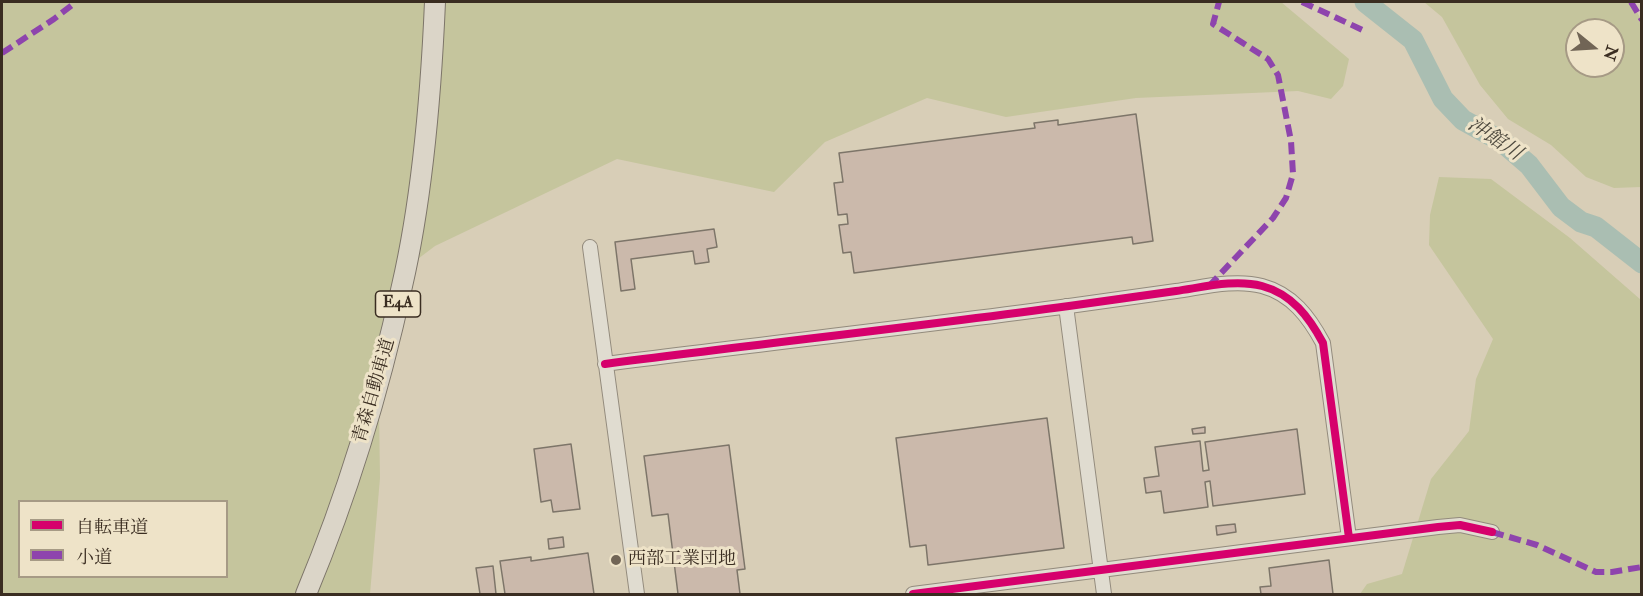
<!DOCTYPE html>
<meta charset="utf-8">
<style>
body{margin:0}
#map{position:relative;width:1643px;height:596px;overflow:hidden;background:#d8ceb7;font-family:"IM FELL Double Pica","Noto Serif JP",serif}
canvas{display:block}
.frame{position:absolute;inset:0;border:3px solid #3a2d21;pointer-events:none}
.legend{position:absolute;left:18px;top:500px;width:210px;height:78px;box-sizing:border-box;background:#eee3c8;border:2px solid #a69a85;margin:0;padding:8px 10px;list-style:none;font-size:18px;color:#3a2d21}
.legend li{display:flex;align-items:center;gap:12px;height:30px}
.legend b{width:30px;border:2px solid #a69a85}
.north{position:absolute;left:1565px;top:18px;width:60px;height:60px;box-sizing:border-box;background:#eee3c8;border:2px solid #a69a85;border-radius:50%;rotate:108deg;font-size:16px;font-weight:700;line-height:24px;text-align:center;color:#3a2d21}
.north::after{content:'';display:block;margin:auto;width:21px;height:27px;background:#716556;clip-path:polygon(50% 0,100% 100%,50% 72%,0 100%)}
</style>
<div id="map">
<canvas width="1643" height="596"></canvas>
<div class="frame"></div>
<ul class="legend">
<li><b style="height:8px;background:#d6006c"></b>自転車道</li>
<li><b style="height:8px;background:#8e44ad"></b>小道</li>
</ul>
<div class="north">N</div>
</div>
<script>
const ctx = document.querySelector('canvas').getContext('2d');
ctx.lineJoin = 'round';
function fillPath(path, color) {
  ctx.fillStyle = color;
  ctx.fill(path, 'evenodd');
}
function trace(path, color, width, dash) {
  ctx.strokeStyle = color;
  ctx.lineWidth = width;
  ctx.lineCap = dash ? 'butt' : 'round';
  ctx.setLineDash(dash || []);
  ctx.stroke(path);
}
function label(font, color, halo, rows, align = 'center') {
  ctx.font = font + ' "IM FELL Double Pica","Noto Serif JP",serif';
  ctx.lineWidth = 6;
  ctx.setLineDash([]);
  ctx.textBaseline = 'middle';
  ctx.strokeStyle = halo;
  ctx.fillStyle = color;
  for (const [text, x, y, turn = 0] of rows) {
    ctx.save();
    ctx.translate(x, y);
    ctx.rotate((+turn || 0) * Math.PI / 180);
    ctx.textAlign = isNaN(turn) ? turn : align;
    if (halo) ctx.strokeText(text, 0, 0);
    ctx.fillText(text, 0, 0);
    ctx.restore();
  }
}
fillPath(new Path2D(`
 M2,2H1281L1349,59L1343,86L1331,99L1298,91L1136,98L1006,117L927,98L825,142L774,192L617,159L435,246L402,271L383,318L379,410L380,478L370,594H2ZM20,502H226V576H20Z
 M1424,2H1631L1641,19V187L1614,188L1586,177L1551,145L1508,119L1480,85L1442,17ZM1577,30H1613V66H1577Z
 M1439,177L1491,179L1570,238L1641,300V594H1360L1367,584L1402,574L1431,479L1469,431L1476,379L1493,339L1429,245L1430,215Z`), '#c5c59d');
trace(new Path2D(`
 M1365,2L1413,40L1443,99L1463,120L1501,141L1529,165L1561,207L1581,222L1596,227L1642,263`), '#aabeb2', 21);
const building = new Path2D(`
 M1136,114L1153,241L1133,244L1132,237L854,273L851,252L843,253L839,225L848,224L847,214L838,215L834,183L843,182L839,153L1035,128L1034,123L1058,120V125Z
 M714,229L717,247L707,249L709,262L695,264L693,251L631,259L635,289L621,291L615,242Z
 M1047,418L1064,548L928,565L926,545L910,547L896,438Z
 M1205,427V433L1193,434L1192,429Z
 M1297,429L1305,494L1213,506L1210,481L1205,482L1208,507L1164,513L1161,491L1146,493L1144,478L1159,476L1155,447L1200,441L1203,471L1209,470L1205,442Z
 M571,444L580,509L553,512L551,500L541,502L534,449Z
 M729,445L745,569L737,570L740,594H678L668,514L652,516L644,456Z
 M1235,524L1236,532L1217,535L1216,526Z
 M563,537L564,547L549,549L548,539Z
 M588,553L594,594H505L500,561L531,557V561Z
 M1329,560L1333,594H1261L1260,587L1271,586L1269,568Z
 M493,566L496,594H480L476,568Z`);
fillPath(building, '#cbb9ab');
trace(building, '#7d7569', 1.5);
const tertiary = new Path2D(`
 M590,247L637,594
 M1066,306L1104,594
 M605,364C759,344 914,327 1069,306C1105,301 1140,296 1176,291C1204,287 1235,279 1262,286C1292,294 1309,317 1323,343L1349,538
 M913,594L1438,527L1460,525L1492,532`);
const motorway = new Path2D(`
 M306,594C347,496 379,391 402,286C423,195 431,95 435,2`);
trace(tertiary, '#938b7d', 16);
trace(motorway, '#7d7569', 22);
trace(tertiary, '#e0dcd0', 14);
trace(motorway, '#dbd5c8', 20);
trace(new Path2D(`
 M1302,2L1367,32
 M1631,2L1642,20
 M2,53L54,19L76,2
 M1209,286L1273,218L1286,198L1293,174L1291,141L1278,75L1268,59L1213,24L1219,2
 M1492,532L1537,545L1596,572H1612L1642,567`), '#8e44ad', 6, [12, 6]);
trace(new Path2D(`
 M605,364C759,344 914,327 1069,306C1105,301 1140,296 1176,291C1204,287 1235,279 1262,286C1292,294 1309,317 1323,343L1349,538
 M913,594L1438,527L1460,525L1492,532`), '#d6006c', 8);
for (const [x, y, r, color] of [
 [616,560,6,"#716556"]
]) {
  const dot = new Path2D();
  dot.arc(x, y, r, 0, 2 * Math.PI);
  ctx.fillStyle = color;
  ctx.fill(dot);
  trace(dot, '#eee3c8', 2);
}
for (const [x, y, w] of [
 [398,304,45]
]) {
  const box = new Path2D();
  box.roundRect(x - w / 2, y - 13, w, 26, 4.5);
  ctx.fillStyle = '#eee3c8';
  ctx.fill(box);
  trace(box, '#3a2d21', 1.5);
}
label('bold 16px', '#3a2d21', null, [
 ["E4A",398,304]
]);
label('18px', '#3a2d21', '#eee3c8', [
 ["青森自動車道",375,391,-74]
]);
label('18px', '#3a2d21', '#eee3c8', [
 ["西部工業団地",628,560]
], 'left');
label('italic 20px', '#4d493e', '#eee3c8', [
 ["沖館川",1494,140,34]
]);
</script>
